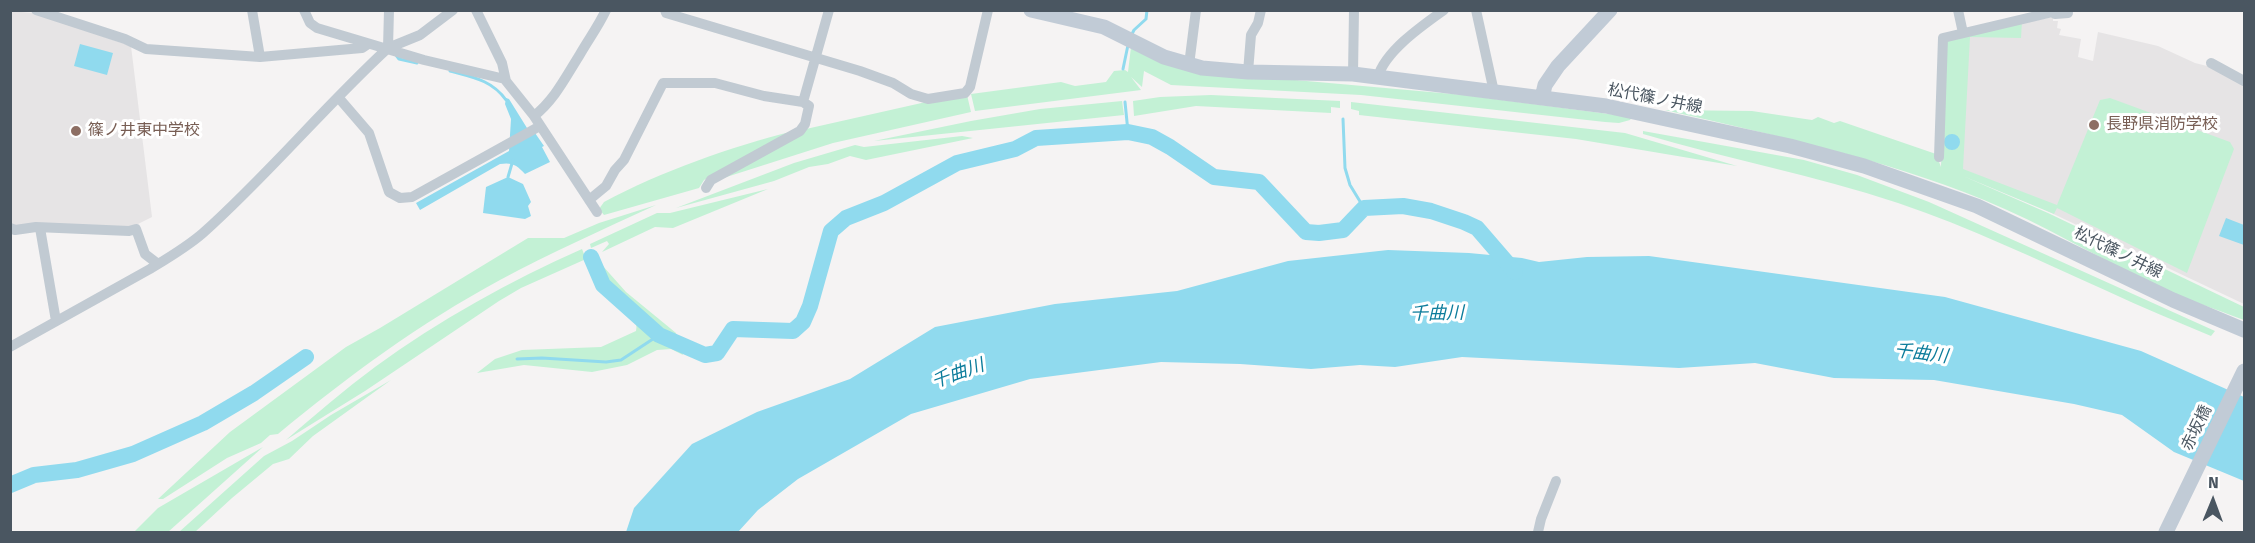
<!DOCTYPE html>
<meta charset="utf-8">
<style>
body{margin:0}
#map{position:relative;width:2255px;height:543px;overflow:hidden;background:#f5f3f3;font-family:"Fira Sans",sans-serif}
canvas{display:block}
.frame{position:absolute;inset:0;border:12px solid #4a5661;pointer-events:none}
.north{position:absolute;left:2183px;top:471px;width:60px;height:60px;-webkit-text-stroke:4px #fff;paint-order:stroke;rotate:1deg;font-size:16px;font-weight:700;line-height:24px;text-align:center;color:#4a5661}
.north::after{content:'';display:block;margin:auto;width:21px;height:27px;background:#4a5661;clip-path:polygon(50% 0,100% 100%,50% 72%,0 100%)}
</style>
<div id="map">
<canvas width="2255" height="543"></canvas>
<div class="frame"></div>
<div class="north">N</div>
</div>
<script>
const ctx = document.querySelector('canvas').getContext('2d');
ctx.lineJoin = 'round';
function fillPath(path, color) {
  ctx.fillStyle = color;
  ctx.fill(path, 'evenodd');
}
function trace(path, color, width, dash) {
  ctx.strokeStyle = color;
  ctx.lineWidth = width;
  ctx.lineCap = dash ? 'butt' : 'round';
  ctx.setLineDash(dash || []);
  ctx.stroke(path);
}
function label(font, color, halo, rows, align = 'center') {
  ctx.font = font + ' "Fira Sans","Noto Sans JP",sans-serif';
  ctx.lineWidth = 6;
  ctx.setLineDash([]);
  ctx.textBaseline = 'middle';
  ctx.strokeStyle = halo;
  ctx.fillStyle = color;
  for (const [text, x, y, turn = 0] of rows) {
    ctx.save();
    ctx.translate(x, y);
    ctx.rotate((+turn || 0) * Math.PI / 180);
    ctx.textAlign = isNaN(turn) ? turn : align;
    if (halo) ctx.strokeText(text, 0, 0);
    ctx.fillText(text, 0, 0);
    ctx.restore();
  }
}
fillPath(new Path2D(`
 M10,11L33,13L131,46L152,217L128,229L12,226Z
 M2053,17V21H2058L2057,28L2061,29L2059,35L2081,39L2078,57L2093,61L2098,32L2158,46L2195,63L2211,67L2244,84V304L2043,209L1941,166L1947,39Z`), '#e6e4e5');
fillPath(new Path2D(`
 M2022,21L2021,38L1970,37L1963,169L2057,205L2100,100L2110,98L2230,142L2234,149L2187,273L2057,208L2054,214L1963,176L2048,213L2244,307V320C2215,309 2184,299 2155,285C2098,258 2043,224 1984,200C1881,158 1773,135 1665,110L1752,111L1812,120L1818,117L1834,123L1840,121L1936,154L1941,167L1947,39Z
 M1131,47L1284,79L1464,95L1632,117L1630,120L1619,123L1605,122L1361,95L1171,85L1144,71L1142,87L1131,77L1141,90L975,111L971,94L1061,82L1075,86L1106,82L1114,71L1125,70L1128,72Z
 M967,95L971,112L833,143L717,180L806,129L926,102Z
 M1211,95L1340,101V108L1331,107V113L1196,106L1134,116L1133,101L1160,97Z
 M1122,101L1124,115L874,141L971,121L1040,109Z
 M1351,102L1625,133L1737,166L1576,139L1359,115V111L1351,109Z
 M794,131L704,180L699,188L604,215L599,209L604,202C662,171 730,147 794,131Z
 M1643,131L1804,160L1857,175L1929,202L2215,331L2211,336C2176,321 2141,307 2107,291C2037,260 1970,227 1898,203C1814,175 1728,159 1643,134Z
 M962,136L973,138L866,160L850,156L828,164L809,167L774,181L676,208L794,163L855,145L864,147Z
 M768,189L673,228L655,227L602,252L609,244L607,241L591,248L590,244L657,213H670Z
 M656,205C604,229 550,253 500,280C420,323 347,377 278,434L270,435L261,443L227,458L163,499H158L230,432L346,347L380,328L528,238H564L599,223Z
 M582,249L586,259L521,288L499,301L365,391L286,440C315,415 344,390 375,367C439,320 510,281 582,249Z
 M594,256L626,292L676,333L683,355L671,349L657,350L627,365L592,372L524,365L477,373L495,359L522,350L601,347L636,331C641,313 612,301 602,289C596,280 592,268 588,258Z
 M391,380L313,436L289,459L273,464L232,498L195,532H179L264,456L292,441L331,415Z
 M263,447L168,532H134L158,508Z`), '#c3f1d5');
fillPath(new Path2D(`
 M80,44L113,53L107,75L74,66Z
 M506,98L509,99L527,128L535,133L544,146L542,147L550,162L525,174C517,165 512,162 500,164L420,210L416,203L509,151L511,119L505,104Z
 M1944 142a8 8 0 1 1 16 0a8 8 0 1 1-16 0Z
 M508,177L523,184L531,202L528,206L531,216L525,219L483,213L486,187Z
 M2226,218L2244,225V245L2219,236Z
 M1388,250L1469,253L1522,258L1539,262L1587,257L1649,256L1945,297L2141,351L2244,397V481L2174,452L2122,415L2074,404L1934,380L1834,378L1755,363L1679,368L1462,357L1395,367L1360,365L1311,369L1240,364L1161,362L1030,379L911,414L798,479L758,510L738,532H626L634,508L692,444L757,412L850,379L935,327L1055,304L1177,291L1288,261Z`), '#90daee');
trace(new Path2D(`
 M1132,34L1134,30L1146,19L1147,10
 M396,55L399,59L417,63
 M1123,69L1128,45
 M450,71C472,77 492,80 506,100
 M1125,102L1128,132
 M1343,119L1345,168L1350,185L1364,208
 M508,177L513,160
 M517,359L542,358L606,362L621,360L659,335`), '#90daee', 3);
trace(new Path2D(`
 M591,257L603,285L659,335L705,355L717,353L733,329L793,331L803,322L810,306L831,231L846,218L884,203L957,163L1015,149L1036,138L1128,132L1152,137L1170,147L1214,177L1259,182L1306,232L1319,233L1343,230L1364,208L1403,206L1431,211L1464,222L1477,228L1515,272
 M10,485L34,475L77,470L133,454L203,423L254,393L306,357`), '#90daee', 16);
trace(new Path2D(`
 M36,10L125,39L146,49L260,57L362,48L368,44
 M252,10L260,57
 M304,10L310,23L317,28L424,60L505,79
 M476,10L502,63L506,81L534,116L597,212
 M665,10L666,13L860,71L893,83L911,94L928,99L965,93L970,87L988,10
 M1476,10L1494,92
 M1958,10L1963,33
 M2050,10L2055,14L2068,13
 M388,48L389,10
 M2211,63L2244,81
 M1189,65L1196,10
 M1248,72L1251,35L1258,23L1261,10
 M1353,74L1354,10
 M1378,77C1385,51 1423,25 1444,10
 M338,97L369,133L389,192L400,198L412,197L540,126
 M534,116C555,99 565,78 579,56C588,40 598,27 606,10
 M1939,157L1943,38L2053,12
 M706,188L711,180L800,131L805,124L809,106L803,102L829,10
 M589,200L606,186L615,170L624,160L663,83H715L764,96L803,102
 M10,228L15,230L36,227L129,231L136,229L145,254L158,264
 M40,228L56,321
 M10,347L150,269C168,258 187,247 203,233C268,175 324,107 388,48L420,35L453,10
 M1538,532L1541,519L1556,481`), '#c1cad2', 10);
trace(new Path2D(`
 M1031,10L1104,27L1164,57L1202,68L1248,72L1353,74L1606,106L1790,146L1864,166L1977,206L2173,300L2244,330
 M1542,98L1545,85L1558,66L1610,10
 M2166,532L2244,371`), '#c1cbd6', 15);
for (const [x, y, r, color] of [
 [2094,125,6,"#8d6e63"],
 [76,131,6,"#8d6e63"]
]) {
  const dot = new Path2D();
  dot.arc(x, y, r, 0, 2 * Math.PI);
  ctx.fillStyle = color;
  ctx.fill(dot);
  trace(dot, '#fff', 2);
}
label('16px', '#4a5661', '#fff', [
 ["松代篠ノ井線",1655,99,11],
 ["松代篠ノ井線",2118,253,26],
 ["赤坂橋",2197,428,-64]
]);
label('16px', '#785e54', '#fff', [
 ["長野県消防学校",2106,125],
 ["篠ノ井東中学校",88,131]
], 'left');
label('italic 18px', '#0c7c9b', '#fff', [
 ["千曲川",1437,314,-1],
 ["千曲川",1921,354,7],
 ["千曲川",958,374,-20]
]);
</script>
